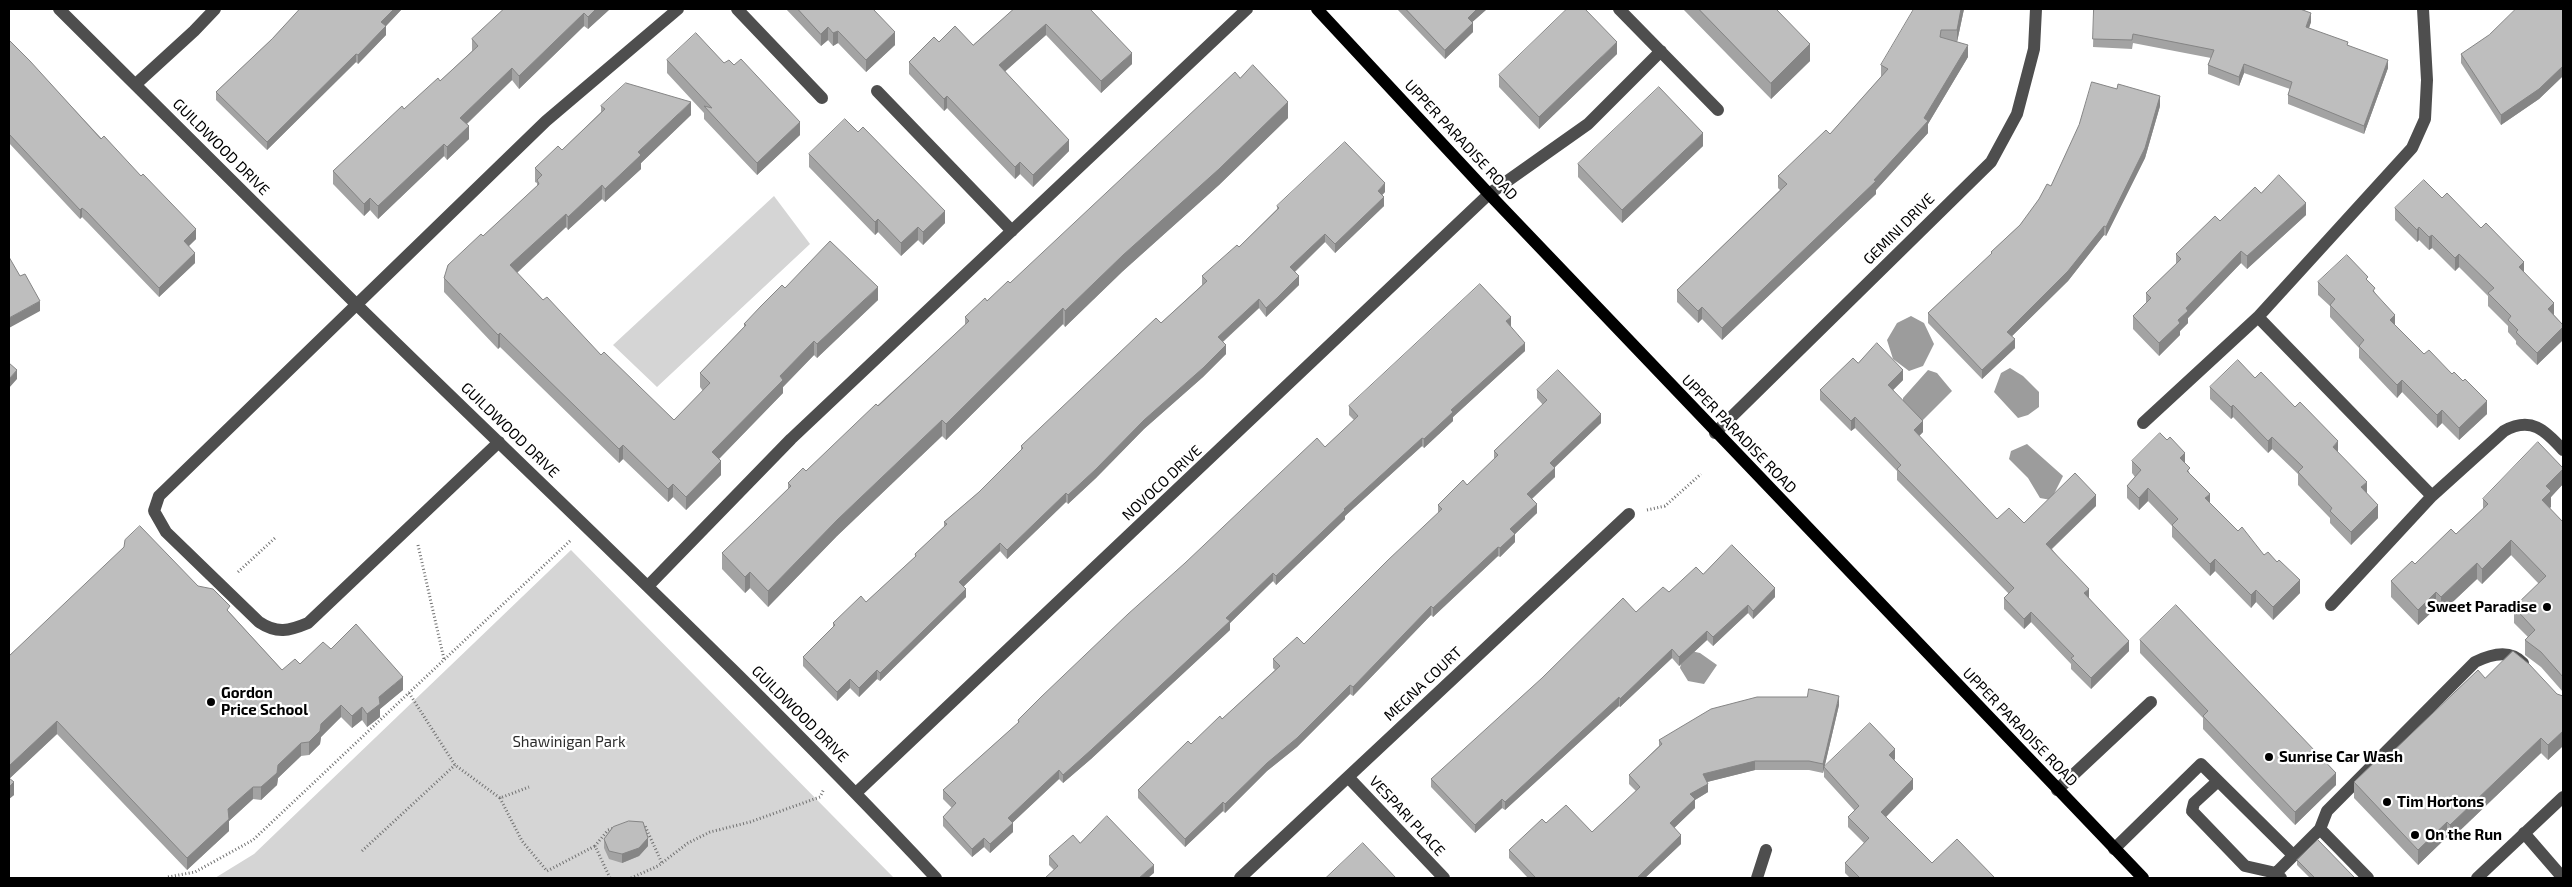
<!DOCTYPE html>
<style>
body{margin:0}
#map{position:relative;width:2572px;height:887px;overflow:hidden;background:#fff;font-family:"Exo 2",sans-serif}
canvas{display:block}
.frame{position:absolute;inset:0;border:10px solid #000;pointer-events:none}
</style>
<div id="map">
<canvas width="2572" height="887"></canvas>
<div class="frame"></div>
</div>
<script>
const ctx = document.querySelector('canvas').getContext('2d');
ctx.lineJoin = 'round';
function fillPath(path, color) {
  ctx.fillStyle = color;
  ctx.fill(path, 'evenodd');
}
function trace(path, color, width, dash) {
  ctx.strokeStyle = color;
  ctx.lineWidth = width;
  ctx.lineCap = dash ? 'butt' : 'round';
  ctx.setLineDash(dash || []);
  ctx.stroke(path);
}
function label(font, color, halo, rows, align = 'center') {
  ctx.font = font + ' "Exo 2",sans-serif';
  ctx.lineWidth = 4.5;
  ctx.setLineDash([]);
  ctx.textBaseline = 'middle';
  ctx.strokeStyle = halo;
  ctx.fillStyle = color;
  for (const [text, x, y, turn = 0] of rows) {
    ctx.save();
    ctx.translate(x, y);
    ctx.rotate((+turn || 0) * Math.PI / 180);
    ctx.textAlign = isNaN(turn) ? turn : align;
    if (halo) ctx.strokeText(text, 0, 0);
    ctx.fillText(text, 0, 0);
    ctx.restore();
  }
}
fillPath(new Path2D(`
 M774,196L810,244L657,387L613,345Z
 M571,550L894,878H215L254,854Z`), '#d5d5d5');
fillPath(new Path2D(`
 M1911,316L1924,323L1934,344L1923,366L1909,371L1893,359L1887,340L1897,323Z
 M2010,368L2023,376L2039,392V407L2028,415L2018,418L1994,392L2001,373Z
 M1928,370L1937,373L1952,391L1922,421L1903,406V398Z
 M2027,444L2063,476L2051,500L2040,498L2028,478L2009,459L2011,451Z
 M1691,651L1700,653L1717,665L1704,684L1688,681L1680,668L1682,659Z`), '#9c9c9c');
trace(new Path2D(`
 M1647,510L1665,506L1701,474
 M418,545L444,659
 M238,572L275,538
 M409,693L455,765L500,798L529,787
 M500,798L522,841L547,871L595,846
 M642,826H645L662,863
 M362,851L455,765
 M168,877L195,872L253,840L571,540
 M610,878L595,846L608,830L614,828
 M631,878L658,866L688,843L710,832L750,822L820,797L824,789`), '#707070', 3, [1, 2.5]);
trace(new Path2D(`
 M59,9C159,107 258,208 358,306C552,496 751,680 936,878
 M737,9L822,98
 M1619,9L1718,110
 M136,84L194,31L215,9
 M877,91L1012,231
 M2258,317L2432,496
 M2143,423L2258,317L2412,148L2425,119L2427,80L2423,9
 M1715,433L1991,162L2017,114L2034,49L2036,9
 M499,442L308,623C289,631 277,634 259,622L166,532L154,511L159,496L546,121L678,9
 M648,586L791,439L1247,9
 M2331,605L2432,496L2504,431C2531,416 2545,430 2563,450
 M1348,777L1444,878
 M2218,781L2194,803L2192,811L2245,866L2276,873
 M2057,790L2151,702
 M856,793L1489,194L1588,124L1661,51
 M2320,829L2327,811L2475,662C2491,654 2510,649 2523,663
 M2524,833L2563,878
 M2114,849L2201,764L2293,855
 M1240,878L1629,514
 M1757,878L1766,850
 M2281,878L2276,873L2320,829L2368,878
 M2477,878L2563,797`), '#4e4e4e', 12);
trace(new Path2D(`
 M1317,9L1489,194L2143,878`), '#000', 12);
fillPath(new Path2D(`
 M300,9H402L386,26V35L358,64L356,62L267,150L216,100V92L272,39Z
 M504,9H610L588,29L584,26L519,89L512,80L467,124L469,139L447,160L444,156L378,219L370,210L364,216L333,184V171L404,109L440,81L472,51V39Z
 M786,9H873L895,45L866,72L838,43L833,46L828,40L821,46Z
 M1014,9L1132,64L1101,93L1046,35L1005,71L1069,151L1033,187L1020,174L1015,179L947,108L944,111L909,74V62L939,42L973,45Z
 M1397,9H1487L1472,22L1473,32L1445,59Z
 M1683,9H1776L1810,61L1771,99Z
 M1964,9L1957,42L1968,57L1928,124V133L1876,190V194L1722,340L1702,319L1698,323L1677,302V290L1780,190L1778,188V176L1830,134L1881,77V65Z
 M2094,9L2311,22L2309,28L2348,46L2388,68L2364,134L2288,104V95L2290,89L2244,73L2239,86L2208,74V65L2211,58L2133,43L2132,49L2093,47Z
 M2563,9V76L2539,99L2501,125L2461,63V54Z
 M9,40L196,239L188,246L195,263L159,297L87,222L82,217L80,219L9,143Z
 M1617,54L1539,129L1499,87V75Z
 M667,60L724,63L800,135L757,175L704,119V113L667,73Z
 M1240,78L1288,118L1219,185L1123,271L1065,327L1063,324L946,440L942,436L837,536L768,607L750,588L745,593L722,569V553L788,489V483L806,471L965,325V317L1010,283Z
 M601,106L691,115L641,163V169L605,202L602,199L568,230L566,227L517,273L543,300L601,355L674,420L703,391L700,387V373L744,327V324L785,288L878,300L817,358L814,355L783,387V393L719,459L721,475L686,510L673,497L668,502L623,459L619,463L500,347L498,349L444,292V278L483,236L537,186V183L535,182V168L562,150L601,112Z
 M2160,106L2145,158L2106,236L2104,235L2068,281L2012,336L2015,348L1982,379L1928,323V313L1991,255V252L2020,225L2051,186Z
 M1703,146L1622,223L1578,177V164Z
 M809,154L945,223L923,245L918,240L901,256L878,232L875,235L809,167Z
 M1385,192L1382,195L1384,206L1335,253L1325,242L1295,272L1299,285L1266,317L1259,308L1223,342L1226,354L1203,377L1144,429L1096,478L1068,504L1066,502L1007,559L1000,551L964,586L966,597L880,681L877,679L859,697L850,688L837,701L803,666V657L833,628V623L866,602L915,557V554L944,527V522L979,492L1021,450V446L1161,323L1202,285V276L1239,247L1277,209V206Z
 M2261,193L2306,215L2247,269L2241,263L2188,318V323L2180,331V335L2159,356L2133,329V316L2146,303V293L2176,264V254Z
 M2442,198L2524,273L2554,315L2563,325V340L2537,365L2516,344V341L2508,332V326L2488,306V296L2459,267L2455,271L2432,248L2429,250L2419,240L2417,242L2395,220V208Z
 M2368,281L2395,325L2424,354L2487,414L2459,440L2442,423L2437,428L2402,392L2397,398L2359,358V348L2330,317V306L2318,295V282Z
 M1510,326L1525,351L1453,417V421L1424,448L1422,446L1345,516V519L1276,585L1273,581L1230,623V630L1091,759L1063,783L1059,779L1012,823L1013,832L990,853L984,847L972,857L943,826V817L952,808L943,799V790L1018,723V720L1325,447L1354,420L1349,415V406L1511,326Z
 M1858,363L1903,380L1893,390L1923,432L1919,436L1997,519L2024,523L2096,506L2052,549L2129,651L2091,689L2071,669V664L2031,622L2024,629L2004,609V598L2009,594L1897,480V471L1855,428L1851,431L1820,400V390Z
 M2255,378L2338,452L2367,494L2378,518L2351,545L2330,523V518L2298,485V474L2272,449L2268,453L2233,417L2231,419L2210,399V387Z
 M1537,390L1601,423L1554,467L1555,477L1532,499L1537,513L1515,534V542L1500,557L1498,556L1433,617L1431,615L1353,696L1350,694L1297,747L1267,771L1225,813L1223,811L1185,847L1138,798V790L1191,744L1222,719L1275,670L1273,668V659L1304,644L1438,513V505L1467,485L1494,459V451L1543,405L1537,398Z
 M2132,461L2185,463L2190,474L2210,503L2238,531L2264,555L2300,593L2273,620L2256,602L2251,608L2215,571L2210,576L2172,537V526L2148,501L2139,510L2127,498V486L2135,477L2132,473Z
 M2563,468V484L2551,497V507L2549,508L2563,522V692L2541,667L2525,655V640L2528,637L2514,623V607L2539,584L2511,555L2482,584L2477,579L2441,613L2436,608L2418,625L2391,597V581L2456,534L2483,509V499Z
 M1703,574L1775,597L1753,619L1748,613L1713,646L1707,640L1679,666L1672,658L1620,707L1619,706L1505,810L1502,808L1475,833L1431,787V779L1636,612L1669,592Z
 M198,586L230,613L282,670L300,664L331,649L403,690L380,709V717L367,727L362,720L352,728L341,717L321,737L320,744L309,755L301,756L278,778L277,785L261,800L253,799L229,821V831L187,870L57,734L9,779L14,795L9,799V656Z
 M2140,640L2336,785L2295,825L2203,729V718L2140,653Z
 M2485,678L2563,696V746L2548,760L2541,753L2450,840L2447,837L2418,865L2354,798V782L2387,757Z
 M1839,705L1823,773L1809,770H1755L1707,782L1708,792L1695,800V808L1674,828L1681,844L1645,878H1528L1509,858V850L1546,823L1592,832L1636,791L1629,784V775L1659,746V740Z
 M1895,759L1894,760L1913,789L1886,817L1932,863L1995,878H1850L1845,873V863L1864,843L1848,827V817L1855,811L1824,777V767Z
 M604,839L648,846L639,856L622,863L609,859L604,848Z
 M1080,843L1154,873L1054,870L1049,865V856Z
 M2297,860L2355,878H2310L2297,865Z`), '#a3a3a3');
fillPath(new Path2D(`
 M394,9H402L386,26V35L358,64V55L381,22Z
 M596,9H610L588,29V17Z
 M1477,9H1487L1468,26V18Z
 M1961,9H1964L1957,42V30Z
 M584,13V26L519,89V76Z
 M2311,13V22L2306,36V27Z
 M1473,23V32L1445,59V50Z
 M1046,24V35L999,77V65Z
 M828,27V40L821,46V34Z
 M838,31V43L833,46V33Z
 M895,32V45L866,72V60Z
 M1617,42V54L1539,129V117Z
 M1810,44V61L1771,99V83Z
 M1968,45V57L1928,124V133L1876,190V194L1722,340V328L1874,180L1924,118Z
 M1132,53V64L1101,93V81Z
 M356,54V62L267,150V142Z
 M2388,60V68L2364,134V126Z
 M2244,64V73L2239,86V77Z
 M2563,66V76L2539,99L2501,125V115Z
 M512,68V80L460,130V118Z
 M947,96V108L944,111V99Z
 M2160,96V106L2145,158L2106,236V227Z
 M691,102V115L641,163V169L605,202V189L638,152Z
 M1288,102V118L1219,185L1123,271L1065,327V311L1123,255Z
 M800,122V135L757,175V163Z
 M469,126V139L447,160V147Z
 M1703,133V146L1622,223V210Z
 M1069,140V151L1033,187V175Z
 M444,144V156L378,219V206Z
 M1020,162V174L1015,179V167Z
 M1385,183V192L1378,199V191Z
 M602,185V199L568,230V217Z
 M1384,197V206L1335,253V244Z
 M370,198V210L364,216V204Z
 M2306,203V215L2247,269V256Z
 M82,208V217L80,219V210Z
 M945,211V223L923,245V232Z
 M566,214V227L510,279V265Z
 M878,219V232L875,235V222Z
 M2104,226V235L2068,281L2007,341V332Z
 M918,227V240L901,256V243Z
 M2419,227V240L2417,242V230Z
 M196,229V239L184,251V241Z
 M1325,234V242L1290,276V267Z
 M2432,235V248L2429,250V237Z
 M2241,251V263L2188,318V323L2180,331V335L2159,356V343L2178,320L2186,308Z
 M195,253V263L159,297V288Z
 M2459,254V267L2455,271V258Z
 M2524,262V275L2519,267Z
 M1299,276V285L1266,317V308Z
 M878,287V300L817,358V344Z
 M1259,299V308L1218,346V337Z
 M40,301V311L9,328V318Z
 M2554,303V316L2548,309Z
 M1702,307V319L1698,323V311Z
 M1063,308V324L946,440V424Z
 M2395,315V327L2390,320Z
 M1511,317V326L1506,330V321Z
 M2563,327V340L2537,365V353Z
 M500,333V347L498,349V335Z
 M2015,339V348L1982,379V370Z
 M814,341V355L783,387V393L712,466V452L780,376Z
 M1525,343V351L1453,417V421L1424,448V439L1451,410Z
 M1226,345V354L1203,377L1144,429L1096,478L1068,504V495L1144,420Z
 M17,370V379L9,388V379Z
 M1903,370V380L1888,395V385Z
 M2402,380V392L2397,398V385Z
 M2487,401V414L2459,440V428Z
 M2233,405V417L2231,419V407Z
 M2442,410V423L2437,428V415Z
 M1601,414V423L1550,472V463Z
 M1855,417V428L1851,431V421Z
 M942,420V436L837,536L768,607V591L837,520Z
 M1923,421V432L1914,441V430Z
 M2272,437V449L2268,453V441Z
 M1422,438V446L1345,516V519L1276,585V576L1344,509Z
 M2338,441V454L2333,447Z
 M623,445V459L619,463V449Z
 M2185,453V465L2180,458Z
 M721,461V475L686,510V497Z
 M1555,468V477L1527,503V494Z
 M2563,469V484L2551,497V507L2542,515V500L2546,486Z
 M2367,482V494L2361,487Z
 M673,484V497L668,502V489Z
 M2148,488V501L2139,510V498Z
 M1066,493V502L1007,559V550Z
 M2210,494V507L2205,498Z
 M2096,495V506L2046,554V544Z
 M1537,504V513L1515,534V542L1500,557V548L1510,529Z
 M2378,505V518L2351,545V532Z
 M2511,540V555L2482,584V569Z
 M1000,543V551L959,591V582Z
 M1498,547V556L1433,617V608Z
 M2215,559V571L2210,576V564Z
 M2477,563V579L2441,613V597Z
 M750,572V588L745,593V577Z
 M1273,573V581L1230,623V630L1091,759L1063,783V775Z
 M2300,580V593L2273,620V607Z
 M1775,588V597L1753,619V611Z
 M966,589V597L880,681V673Z
 M2089,589V599L2084,593Z
 M2256,590V602L2251,608V595Z
 M2436,592V608L2418,625V610Z
 M1748,605V613L1713,646V637Z
 M1431,606V615L1353,696V687Z
 M2031,612V622L2024,629V619Z
 M1707,631V640L1679,666V657Z
 M2129,641V651L2091,689V678Z
 M1672,649V658L1620,707V699Z
 M877,670V679L859,697V688Z
 M403,677V690L380,709V717L367,727V714L379,697Z
 M850,679V688L837,701V692Z
 M1350,685V694L1297,747L1267,771L1225,813V804L1267,763Z
 M1839,696V705L1823,773V764Z
 M1619,697V706L1505,810V802Z
 M341,705V717L321,737L320,744L309,755V742L321,724Z
 M362,707V720L352,728V716Z
 M57,721V734L9,779V766Z
 M2563,731V746L2548,760V745Z
 M2541,738V753L2450,840V825Z
 M301,743V756L278,778L277,785L261,800V787L278,765Z
 M1895,749V759L1889,765V755Z
 M1755,761V770L1703,783V774Z
 M1059,770V779L1008,827V818Z
 M2336,773V785L2295,825V812Z
 M1913,779V789L1881,822V812Z
 M14,782V795L9,799V787Z
 M1708,784V792L1695,800V808L1670,832V823L1690,794Z
 M253,787V799L229,821V831L187,870V858L228,809Z
 M1502,799V808L1475,833V825Z
 M1223,802V811L1185,847V839Z
 M2447,822V837L2418,865V850Z
 M1013,823V832L990,853V844Z
 M1681,835V844L1645,878H1637Z
 M648,838V846L639,856L622,863V854Z
 M984,838V847L972,857V849Z
 M1154,865V873L1148,878H1139Z`), '#858585');
const building = new Path2D(`
 M300,9H394L381,22L386,26L358,55L356,54L267,142L216,92L272,39Z
 M504,9H596L588,17L584,13L519,76L512,68L460,118L469,126L447,147L444,144L378,206L370,198L364,204L333,171L402,106L404,109L438,78L440,81L478,46L472,39Z
 M798,9H873L895,32L866,60L838,31L833,33L828,27L821,34Z
 M1014,9H1090L1132,53L1101,81L1046,24L999,65L1069,140L1033,175L1020,162L1015,167L947,96L944,99L909,62L934,37L939,42L955,26L973,45Z
 M1406,9H1477L1468,18L1473,23L1445,50Z
 M1567,9H1585L1617,42L1539,117L1499,75Z
 M1699,9H1776L1810,44L1771,83Z
 M1914,9H1961L1957,30H1941L1940,37L1968,45L1924,118L1928,121L1874,180L1876,181L1722,328L1702,307L1698,311L1677,290L1787,184L1778,176L1826,130L1830,134L1888,69L1881,65Z
 M2094,9H2300L2311,13L2306,27L2348,42L2347,45L2388,60L2364,126L2288,95L2292,82L2244,64L2239,77L2208,65L2214,50L2133,34L2132,40L2093,39Z
 M2516,9H2563V66L2539,89L2501,115L2461,54L2489,35Z
 M696,33L724,63L729,60L734,65L741,59L800,122L757,163L704,106L712,108L667,60Z
 M9,40L30,61L101,139L104,136L141,176L143,174L196,229L184,241L195,253L159,288L87,212L82,208L80,210L9,134Z
 M1253,65L1288,102L1219,169L1123,255L1065,311L1063,308L946,424L942,420L837,520L768,591L750,572L745,577L722,553L791,486L788,483L803,468L806,471L876,404L878,406L969,321L965,317L985,298L987,301L1008,281L1010,283L1235,72L1240,78Z
 M2092,82L2117,89L2118,84L2160,96L2145,148L2106,227L2104,226L2068,271L2007,332L2015,339L1982,370L1928,313L1992,253L1991,252L2020,225L2039,199L2047,184L2051,186L2079,125Z
 M626,83L691,102L638,152L641,155L605,189L602,185L568,217L566,214L510,265L543,300L547,297L601,355L604,352L674,420L710,383L700,373L746,325L744,324L761,306L782,285L785,288L830,241L878,287L817,344L814,341L780,376L783,380L712,452L721,461L686,497L673,484L668,489L623,445L619,449L500,333L498,335L444,278L448,265L481,234L483,236L539,184L537,180L542,175L535,168L558,146L562,150L605,109L601,106Z
 M1659,87L1703,133L1622,210L1578,164Z
 M845,119L858,132L863,127L945,211L923,232L918,227L901,243L878,219L875,222L809,154Z
 M1345,142L1385,183L1378,191L1384,197L1335,244L1325,234L1290,267L1299,276L1277,298L1266,308L1259,299L1218,337L1226,345L1203,368L1144,420L1096,469L1068,495L1066,493L1007,550L1000,543L959,582L966,589L880,673L877,670L859,688L850,679L837,692L803,657L835,625L833,623L861,596L866,602L916,556L915,554L947,524L944,522L979,492L1023,448L1021,446L1156,318L1161,323L1207,281L1202,276L1237,245L1239,247L1279,208L1277,206Z
 M2279,175L2306,203L2247,256L2241,251L2186,308L2188,311L2178,320L2180,323L2159,343L2133,316L2151,298L2146,293L2181,259L2176,254L2215,216L2220,221L2255,187L2261,193Z
 M2424,180L2442,198L2447,193L2481,228L2486,223L2524,262L2519,267L2554,303L2548,309L2563,325V327L2537,353L2516,332L2518,330L2508,320L2511,316L2488,293L2494,288L2459,254L2455,258L2432,235L2429,237L2419,227L2417,230L2395,208Z
 M2347,255L2368,277L2366,279L2375,288L2373,291L2395,315L2390,320L2424,354L2429,350L2452,374L2454,372L2463,381L2465,379L2487,401L2459,428L2442,410L2437,415L2402,380L2397,385L2359,346L2364,340L2330,305L2335,299L2318,282Z
 M9,257L20,276L25,274L40,301L9,318Z
 M1480,284L1511,317L1506,321L1525,343L1451,410L1453,412L1424,439L1422,438L1344,509L1345,510L1276,576L1273,573L1226,618L1230,621L1091,750L1063,775L1059,770L1008,818L1013,823L990,844L984,838L972,849L943,817L956,803L943,790L1019,722L1018,720L1041,697L1128,614L1185,563L1317,438L1325,447L1358,416L1349,406Z
 M1877,343L1903,370L1888,385L1923,421L1914,430L1997,519L2009,508L2024,523L2075,473L2096,495L2046,544L2089,589L2084,593L2129,641L2091,678L2071,658L2074,656L2031,612L2024,619L2004,598L2014,588L1897,469L1901,465L1855,417L1851,421L1820,390L1853,358L1858,363Z
 M2238,360L2255,378L2261,372L2295,407L2300,402L2338,441L2333,447L2367,482L2361,487L2378,505L2351,532L2330,511L2332,508L2298,472L2303,467L2272,437L2268,441L2233,405L2231,407L2210,387Z
 M9,363L17,370L9,379Z
 M1558,370L1601,414L1550,463L1555,468L1527,494L1537,504L1510,529L1515,534L1500,548L1498,547L1433,608L1431,606L1353,687L1350,685L1297,738L1267,763L1225,804L1223,802L1185,839L1138,790L1188,741L1191,744L1220,716L1222,719L1280,666L1273,659L1297,637L1304,644L1388,560L1442,509L1438,505L1463,480L1467,485L1498,455L1494,451L1547,400L1537,390Z
 M2160,433L2167,440L2170,437L2185,453L2180,458L2190,468L2187,471L2210,494L2205,498L2238,531L2242,527L2264,555L2268,552L2277,562L2279,560L2300,580L2273,607L2256,590L2251,595L2215,559L2210,564L2172,525L2178,519L2148,488L2139,498L2127,486L2141,470L2132,461Z
 M2538,442L2563,468V469L2546,486L2551,491L2542,500L2563,522V677L2541,652L2525,640L2535,630L2514,607L2546,576L2511,540L2482,569L2477,563L2441,597L2436,592L2418,610L2391,581L2412,561L2415,564L2451,529L2456,534L2488,504L2483,499Z
 M140,526L198,586L213,589L230,606L227,610L282,670L295,659L300,664L323,642L331,649L356,624L403,677L379,697L380,704L367,714L362,707L352,716L341,705L321,724L320,731L309,742L301,743L278,765L277,773L261,787H253L228,809L229,819L187,858L57,721L9,766V656L124,547L125,540Z
 M1732,545L1775,588L1753,611L1748,605L1713,637L1707,631L1679,657L1672,649L1620,699L1619,697L1505,802L1502,799L1475,825L1431,779L1542,678L1623,598L1636,612L1663,587L1669,592L1696,567L1703,574Z
 M2176,605L2336,773L2295,812L2203,716L2208,711L2140,640Z
 M2513,651L2529,664L2557,694L2563,696V731L2548,745L2541,738L2450,825L2447,822L2418,850L2354,782L2383,754L2387,757L2478,670L2485,678Z
 M1809,689L1839,696L1823,764L1809,761H1755L1703,774L1708,784L1690,794L1695,799L1670,823L1681,835L1637,878H1536L1509,850L1542,819L1546,823L1566,805L1592,832L1640,787L1629,775L1662,744L1659,740L1711,709L1757,697H1807Z
 M1870,723L1895,749L1889,755L1913,779L1881,812L1932,863L1957,839L1995,878H1858L1859,877L1845,863L1869,838L1848,817L1859,806L1824,767Z
 M9,778L14,782L9,787Z
 M1107,816L1154,865L1139,878H1045L1058,866L1049,856L1073,835L1080,843Z
 M629,821L643,822L648,838L639,848L622,854L609,851L604,839L613,827Z
 M2318,840L2355,878H2315L2297,860Z
 M1363,843L1396,878H1326Z`);
fillPath(building, '#bebebe');
trace(building, '#858585', 1);
for (const [x, y, r, color] of [
 [2547,607,5,"#000"],
 [211,702,5,"#000"],
 [2269,757,5,"#000"],
 [2387,802,5,"#000"],
 [2415,835,5,"#000"]
]) {
  const dot = new Path2D();
  dot.arc(x, y, r, 0, 2 * Math.PI);
  ctx.fillStyle = color;
  ctx.fill(dot);
  trace(dot, '#fff', 2);
}
label('15px', '#000', '#fff', [
 ["UPPER PARADISE ROAD",1461,140,47],
 ["GUILDWOOD DRIVE",221,147,45],
 ["GEMINI DRIVE",1899,229,-45],
 ["GUILDWOOD DRIVE",510,430,44],
 ["UPPER PARADISE ROAD",1739,434,46],
 ["NOVOCO DRIVE",1162,483,-43],
 ["MEGNA COURT",1423,684,-43],
 ["GUILDWOOD DRIVE",800,714,45],
 ["UPPER PARADISE ROAD",2020,727,46],
 ["VESPARI PLACE",1407,816,47]
]);
label('bold 15px', '#000', '#fff', [
 ["Sweet Paradise",2537,607,"right"],
 ["Gordon",221,693],
 ["Price School",221,710],
 ["Sunrise Car Wash",2279,757],
 ["Tim Hortons",2397,802],
 ["On the Run",2425,835]
], 'left');
label('15px', '#2c2c2c', '#fff', [
 ["Shawinigan Park",569,742]
]);
</script>
